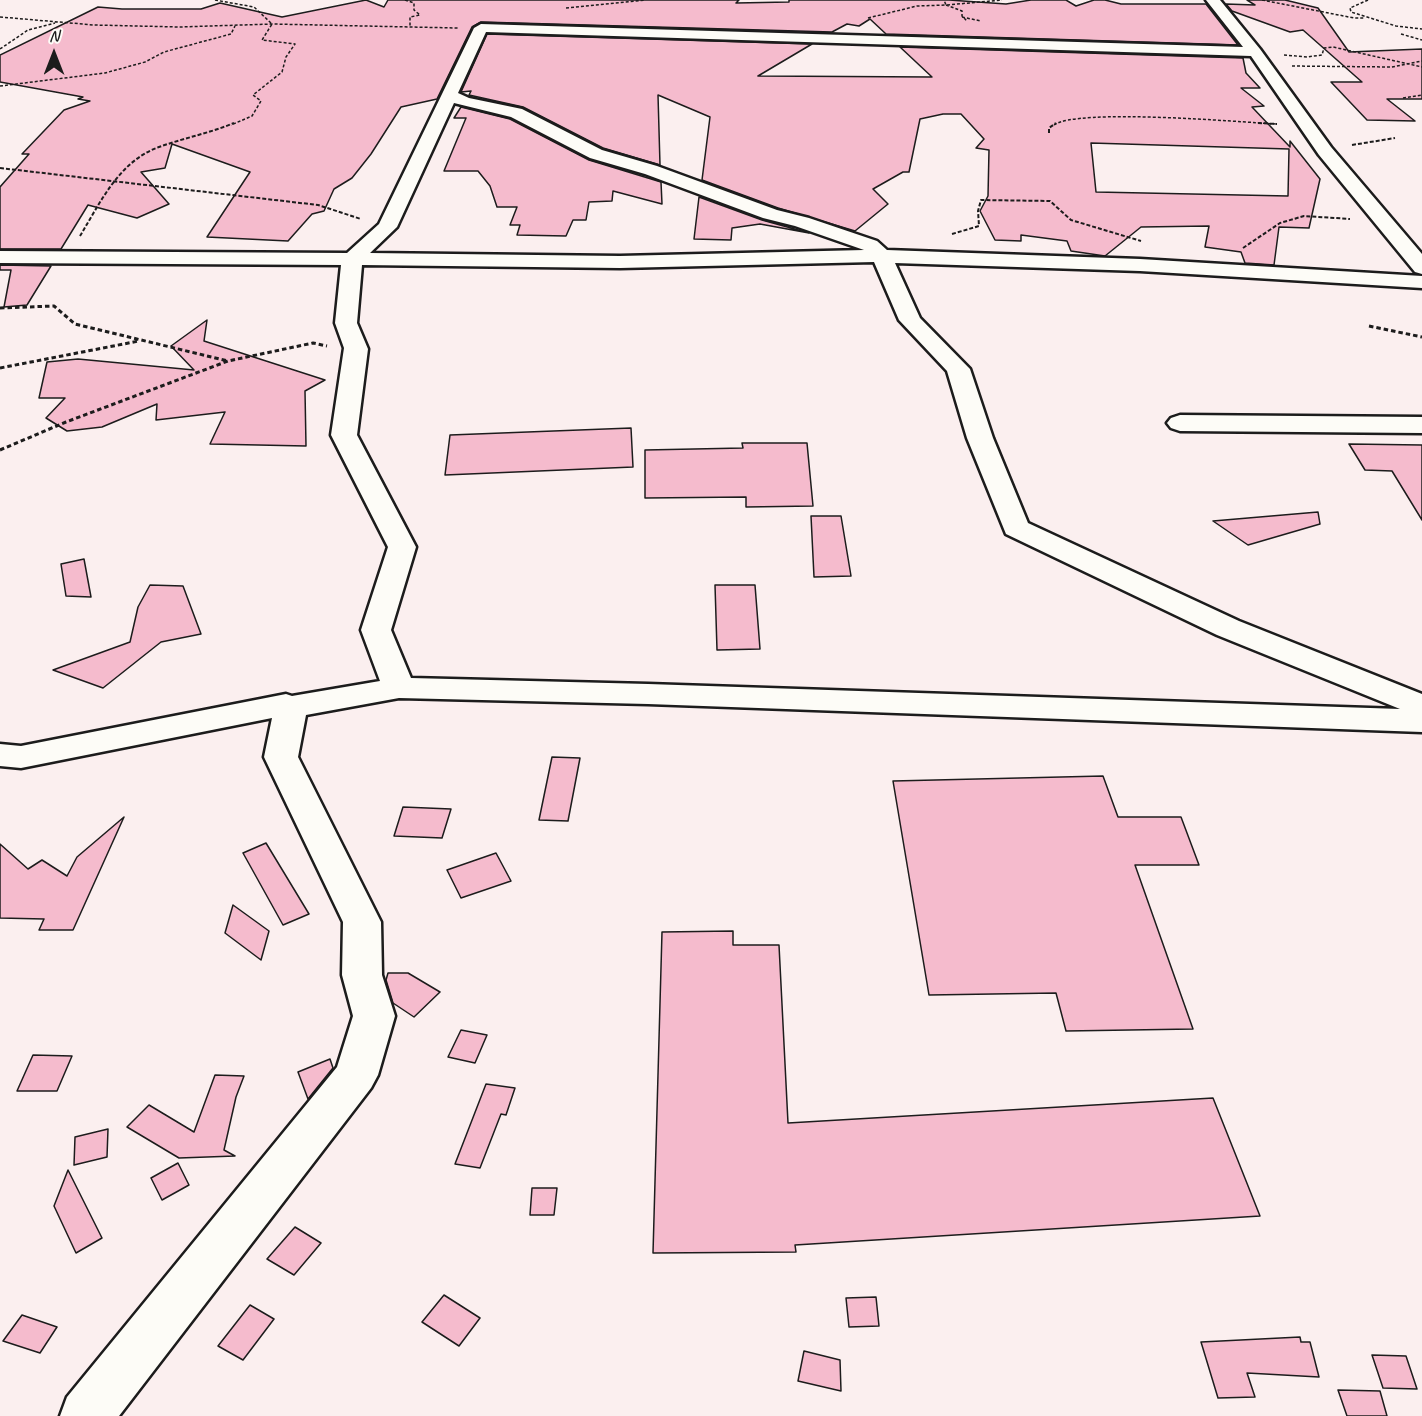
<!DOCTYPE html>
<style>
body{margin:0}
#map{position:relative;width:1422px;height:1416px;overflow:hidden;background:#fbefef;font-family:Caveat,sans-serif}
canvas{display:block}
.north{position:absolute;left:24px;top:24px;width:60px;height:60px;-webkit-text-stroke:4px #fdfcf7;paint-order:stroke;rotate:0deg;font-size:16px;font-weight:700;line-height:24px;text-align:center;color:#1c1c1c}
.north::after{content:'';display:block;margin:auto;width:21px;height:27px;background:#1c1c1c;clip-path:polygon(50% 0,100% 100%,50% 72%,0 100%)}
</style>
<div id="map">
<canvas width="1422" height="1416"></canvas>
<div class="north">N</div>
</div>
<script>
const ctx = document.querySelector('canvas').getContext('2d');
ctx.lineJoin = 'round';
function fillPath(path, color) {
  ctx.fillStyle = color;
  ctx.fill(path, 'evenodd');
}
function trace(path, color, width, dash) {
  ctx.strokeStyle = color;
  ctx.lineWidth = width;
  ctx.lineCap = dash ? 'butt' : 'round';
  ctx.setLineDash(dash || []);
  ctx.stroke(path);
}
const building = new Path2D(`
 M366,0L384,7L388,0H739L736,3L789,2V0H949L1006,4L1031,0H1066L1076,6L1094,0H1105L1121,4H1206L1238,45L886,34L870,19L859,26L847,24L832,32L481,22L472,27L437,99L401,107L371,154L352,178L334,189L324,211L312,214L288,241L207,237L250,172L172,144L165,168L141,172L169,204L137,218L88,205L61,249H0V187L29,154H22L64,110L90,101L78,99L83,97L0,82V55L98,7L122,9H201L220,3L282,17Z
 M1247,0H1285L1318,8L1349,52L1422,49V99H1387L1415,121L1367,120L1331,82H1362L1303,30L1290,32L1232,11L1226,4L1255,5Z
 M487,34L812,44L758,76L932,77L900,47L1243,58L1246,73L1260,88H1241L1264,106L1252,107L1290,147V141L1320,179L1309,228L1279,227L1274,265L1245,263L1241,252L1205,247L1209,226L1141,227L1105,256L1071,251L1067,241L1021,235V241L995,240L980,211L988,196L989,150L976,148L984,139L961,114H943L920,119L909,172H903L873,189L888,204L855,231L778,208L702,180L710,117L658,95L660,165L603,148L523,107L469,95L471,91L461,92ZM1091,143L1289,149L1288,196L1096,192Z
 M461,107L510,119L589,160L661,182L662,204L613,191L612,201L589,202L586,220H573L566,236L517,235L520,225H510L517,207H497L490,186L478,171H444L466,118H454Z
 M699,197L762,220L809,233L760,224L732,228L731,240L694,239Z
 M0,265L51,266L27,305L4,307L11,270H0Z
 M207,320L204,341L325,380L305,391L306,446L210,444L225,412L156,420L157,404L102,427L67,431L46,418L65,398H39L47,362L78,359L194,370L171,346Z
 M631,428L633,467L445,475L450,435Z
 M742,443H807L813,506L746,507V497L645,498V450L743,448Z
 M1349,444L1422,445V520L1392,471L1365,470Z
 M1318,512L1320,524L1248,545L1213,521Z
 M811,516H841L851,576L814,577Z
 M84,559L91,597L66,596L61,564Z
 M150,585L183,586L201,634L161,642L103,688L53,670L130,642L138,607Z
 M715,585H755L760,649L717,650Z
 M552,757L580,758L568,821L539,820Z
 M1103,776L1118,817H1181L1199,865H1135L1193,1029L1066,1031L1056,993L929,995L893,781Z
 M403,807L451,809L442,838L394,836Z
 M124,817L73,930H39L44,919L0,918V844L28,869L42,860L67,876L77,857Z
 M266,843L309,914L283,925L243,853Z
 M496,853L511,881L461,898L447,870Z
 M233,905L269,931L261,960L225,933Z
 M733,931V945H779L788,1123L1213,1098L1260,1216L795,1245L796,1252L653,1253L662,932Z
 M388,973H408L440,992L414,1017L393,1003L386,980Z
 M461,1030L487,1035L475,1063L448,1057Z
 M33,1055L72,1056L57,1091H17Z
 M330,1059L333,1068L308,1099L298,1072Z
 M215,1075L244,1076L236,1097L224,1150L235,1156L179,1158L127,1127L149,1105L194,1132Z
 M486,1084L515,1088L506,1115L501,1114L480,1168L455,1164Z
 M108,1129L107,1157L74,1165L75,1137Z
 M178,1163L189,1185L162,1200L151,1178Z
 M68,1170L102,1238L76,1253L54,1206Z
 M532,1188H557L554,1215H530Z
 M295,1227L321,1243L294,1275L267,1259Z
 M444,1295L480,1318L459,1346L422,1322Z
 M876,1297L879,1326L849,1327L846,1298Z
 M250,1305L274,1319L243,1360L218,1346Z
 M22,1315L57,1327L40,1353L3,1341Z
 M1300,1337L1301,1342H1310L1319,1377L1247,1373L1255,1397L1218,1398L1201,1342Z
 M804,1351L840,1360L841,1391L798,1381Z
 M1372,1355L1406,1356L1417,1389L1383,1388Z
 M1338,1390L1380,1391L1387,1416H1347Z`);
fillPath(building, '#f5bbcd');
trace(building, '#1c1c1c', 1.5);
const minor = new Path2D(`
 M1206,0H1220L1260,49L1331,147L1422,254V274L1415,272L1319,155L1251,56L486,32L458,93L469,98L522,109L602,150L657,166L777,210L809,218L877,241L887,250L1140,259L1422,276V288L1140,271L895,263L920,318L970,369L993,438L1028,523L1239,621L1422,694V732L648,704L399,698L306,715L298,757L381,922L382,975L395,1016L378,1075L371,1088L119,1416H60L67,1397L337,1067L353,1016L342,975L343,922L264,757L272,718L21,768L0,766V744L21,746L286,694L292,696L380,681L361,630L388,547L331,435L344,348L335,323L341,265L0,263V251L347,253L379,224L474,28L481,24L1243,47ZM454,103L511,117L590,158L645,174L763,218L795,226L864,250L620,256L370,253L397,227ZM874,262L899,320L947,371L967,438L1006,534L1217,635L1400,709L648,684L411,678L391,630L416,547L357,435L368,349L357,323L362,265L620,268Z
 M1180,415L1422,417V433L1180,431L1171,428L1167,423L1171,418Z`);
trace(minor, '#1c1c1c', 5);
trace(new Path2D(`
 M215,0L254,7L272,24L262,40L295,44L286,57L282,72L253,95L261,101L252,116L231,125
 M405,0L414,3V10L420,15L410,17V26
 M1262,0L1354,18H1365
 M1368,0L1350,8L1351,12L1396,26L1422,29
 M946,5L962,11V16L967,21
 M947,5L1002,0
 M566,8L645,0
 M0,17L94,25L180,27L272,24L458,28
 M962,17L981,21
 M868,18L917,6L946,5L944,0
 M1401,34L1422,40
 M0,49L28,30L55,23
 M1284,55L1307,57L1322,55L1324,48L1333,47L1422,67
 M1292,66L1392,67L1422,61
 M0,86L105,73L145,62L164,52L231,34L235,26
 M1403,98L1422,95
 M1054,125C1077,108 1239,122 1277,124`), '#1c1c1c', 1.5, [3, 2]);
trace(new Path2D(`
 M1258,123L1277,124
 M1049,133V128L1056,123
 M1352,145L1395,138
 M0,168L318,205L361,219
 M952,234L979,226L978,211L981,200L1050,201L1071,220L1141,241
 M80,236C100,203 119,161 159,147C184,138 210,133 234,123
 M1243,248L1280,223L1304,216L1350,219`), '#1c1c1c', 2, [4, 2]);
trace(new Path2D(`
 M0,308L54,306L75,324L228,361
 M1369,326L1422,337
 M0,368L139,341
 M0,450L66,422L228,361L313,343L327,346`), '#1c1c1c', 3, [4.5, 3]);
fillPath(minor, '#fdfcf7');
</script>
